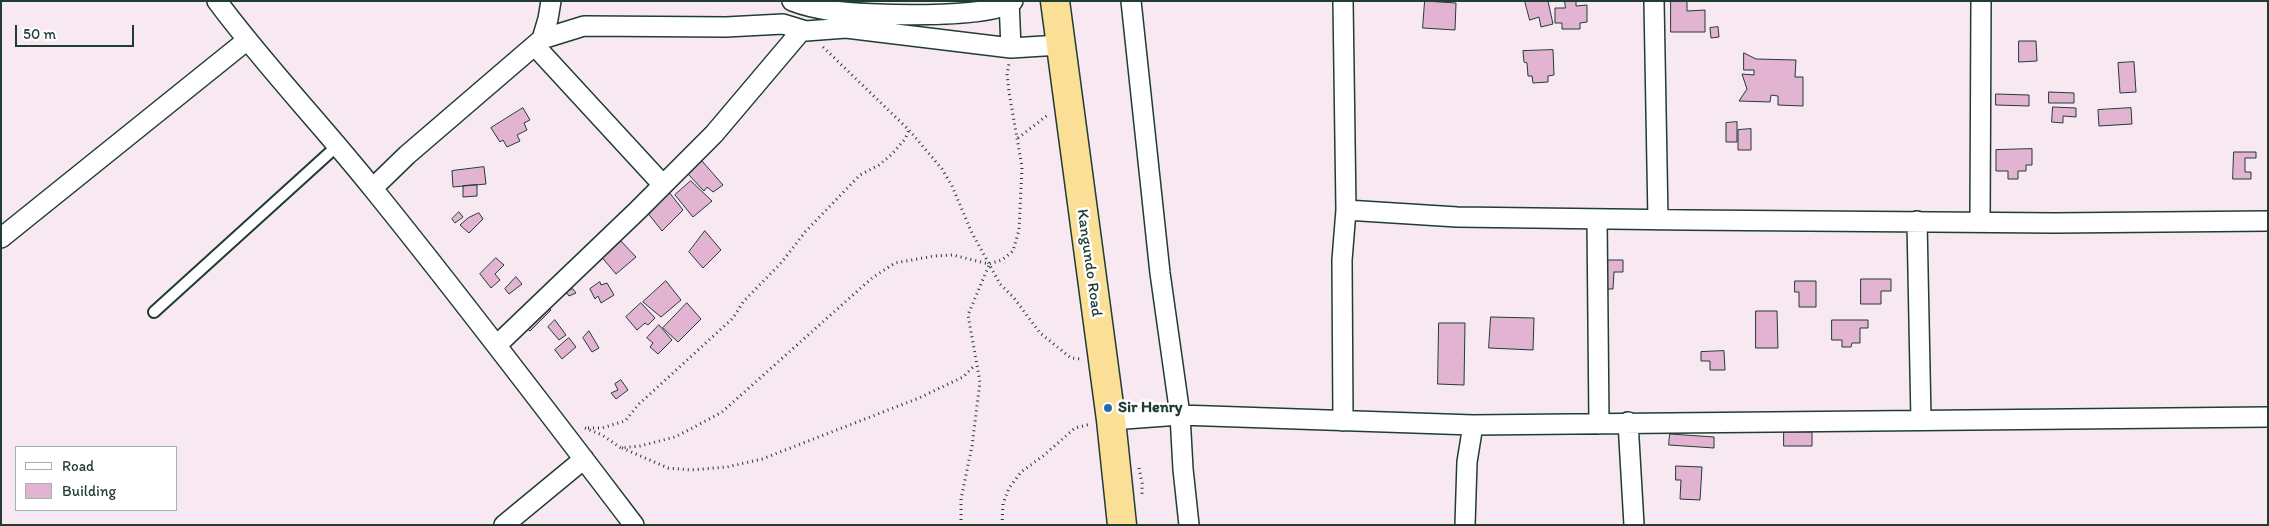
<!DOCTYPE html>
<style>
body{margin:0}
#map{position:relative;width:2269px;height:526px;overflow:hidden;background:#f7e8f2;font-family:Itim,sans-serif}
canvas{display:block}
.frame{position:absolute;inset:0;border:2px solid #1f3d34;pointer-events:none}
.legend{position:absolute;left:15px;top:446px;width:162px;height:65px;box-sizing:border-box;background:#fff;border:1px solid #a5b1ae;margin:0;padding:6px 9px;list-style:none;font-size:15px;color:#1f3d34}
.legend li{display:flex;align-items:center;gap:10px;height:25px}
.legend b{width:25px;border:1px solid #a5b1ae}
.scale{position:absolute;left:15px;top:25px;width:119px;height:22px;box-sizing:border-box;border:2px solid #1f3d34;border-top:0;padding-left:6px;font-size:15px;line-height:18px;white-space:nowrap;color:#1f3d34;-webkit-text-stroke:4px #fff;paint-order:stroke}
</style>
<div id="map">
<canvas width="2269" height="526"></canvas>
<div class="frame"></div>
<ul class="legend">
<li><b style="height:6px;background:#fff"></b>Road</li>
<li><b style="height:14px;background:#e3b3d2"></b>Building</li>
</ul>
<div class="scale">50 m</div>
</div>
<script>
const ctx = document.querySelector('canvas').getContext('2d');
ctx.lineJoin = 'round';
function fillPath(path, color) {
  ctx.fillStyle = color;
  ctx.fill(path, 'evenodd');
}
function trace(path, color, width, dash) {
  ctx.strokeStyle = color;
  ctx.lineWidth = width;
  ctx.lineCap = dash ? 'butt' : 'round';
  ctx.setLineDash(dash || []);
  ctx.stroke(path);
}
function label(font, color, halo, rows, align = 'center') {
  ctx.font = font + ' Itim,sans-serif';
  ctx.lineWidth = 5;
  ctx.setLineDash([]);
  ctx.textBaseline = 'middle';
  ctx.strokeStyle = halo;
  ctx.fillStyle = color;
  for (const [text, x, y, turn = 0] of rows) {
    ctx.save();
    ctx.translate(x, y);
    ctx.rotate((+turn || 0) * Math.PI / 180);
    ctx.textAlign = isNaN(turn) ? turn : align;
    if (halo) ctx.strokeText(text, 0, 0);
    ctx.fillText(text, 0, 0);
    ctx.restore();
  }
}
const building = new Path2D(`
 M1425,1L1456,3L1455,30L1423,28Z
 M1525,1H1548L1553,24L1541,27L1539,17L1530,20Z
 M1565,1H1576V6L1587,5V22L1580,23V29H1562V23H1555V8H1565Z
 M1671,1H1687V11L1705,10V32H1671Z
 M1718,27L1719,37L1711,38L1710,28Z
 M2019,41H2036L2037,61L2019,62Z
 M1553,50L1554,75L1548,76V82L1533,83L1532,76H1528L1527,63L1524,62L1523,51Z
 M1744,53L1756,59L1796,60L1795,77H1803V106L1778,105V96L1771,95L1770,102L1739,101L1747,89L1742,74L1754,75V70H1744Z
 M2134,62L2136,92L2120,93L2118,63Z
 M2049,92L2074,93V103H2049Z
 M1996,94L2029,95V106L1996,105Z
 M2053,107L2076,108V117L2063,116V123L2052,122Z
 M523,108L530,120L524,123L527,130L517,135L520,141L507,147L503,140L500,142L491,128Z
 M2131,108L2132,124L2099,126L2098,110Z
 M1737,122V142H1726V123Z
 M1751,129V150H1738V130Z
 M2032,149V165H2026V171H2018V179H2008V171H1996V150Z
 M2234,152H2256V158H2245V172H2251V179H2233Z
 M702,161L723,185L713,192L707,187L704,191L688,174Z
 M484,167L486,184L453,187L452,171Z
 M691,181L712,201L693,217L675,195Z
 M477,185V196L463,197V186Z
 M665,187L683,210L662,231L647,212Z
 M459,212L463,217L455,223L452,219Z
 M479,213L483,219L469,233L460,225L468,218Z
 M705,231L721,250L703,268L689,252Z
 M619,239L636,257L616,274L599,254Z
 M496,258L504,265L495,274L500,280L491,288L480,274Z
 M1605,260H1623V272H1614L1613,289H1604Z
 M516,277L522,284L509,294L505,289Z
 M1861,279H1891V291H1881V304H1861Z
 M666,281L681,300L661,317L643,302Z
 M1795,281H1816V307H1799V292H1795Z
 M600,282L601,285L607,283L614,295L601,303L598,296L595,299L590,289Z
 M573,289L576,293L569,296L566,292Z
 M641,303L655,318L648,325L645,323L637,330L626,317Z
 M687,303L701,319L678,342L663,328Z
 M545,305L551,310L530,331L524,326Z
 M1756,311H1777L1778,348H1756Z
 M1491,317L1534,318L1533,350L1489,348Z
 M555,320L566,335L559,340L548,327Z
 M1832,320H1868V328H1860V343H1852L1851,347H1842V340H1832Z
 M1439,323H1465L1464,385L1438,384Z
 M659,325L672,340L658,354L650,347L653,343L647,338Z
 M589,331L599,348L592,352L583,338Z
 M569,338L576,347L562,359L555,350Z
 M1724,351L1725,370H1710V361H1701V352Z
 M621,380L628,390L616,399L611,393L618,390L615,384Z
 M1784,432H1812V446H1784Z
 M1670,434L1714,437V448L1669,445Z
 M1676,466L1702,467L1700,500L1680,499L1681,480H1676Z`);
fillPath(building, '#e3b3d2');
trace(building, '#1f3d34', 1);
const service = new Path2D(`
 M154,312L337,146`);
const minor = new Path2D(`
 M217,1C266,67 323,126 374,190C463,300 548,412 634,525
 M792,1C805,6 819,9 833,11C862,15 995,20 1013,1
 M1009,1L1011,48
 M1131,1L1160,273L1180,415L1183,469L1189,525
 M1654,1L1658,220
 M542,39L548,19L551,1
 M535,46L663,185
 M373,188L407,155L542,39L584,26L726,27L783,24L806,31L846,28L1011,48L1060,45
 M1346,210L1457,217L1687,220L2055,223L2268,221
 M1597,219L1599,424
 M1917,221L1921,420
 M1980,222L1981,1
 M1,238L246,41
 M497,345L637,211L714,134L802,30
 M1111,420L1180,415L1473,425L2268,417
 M1343,421L1342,260L1346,210L1343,1
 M1628,422L1634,525
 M504,525L584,459
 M1465,525L1467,462L1473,425`);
const trunk = new Path2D(`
 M1055,1L1111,420L1122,525`);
trace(service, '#1f3d34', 14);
trace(minor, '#1f3d34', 22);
trace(trunk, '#1f3d34', 31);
trace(new Path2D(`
 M823,47L909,130L942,169L952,186L971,231L1000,284L1014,298L1040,333L1071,358L1082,359
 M1018,138L1049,114
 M585,428L602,435L621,448L640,446L675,437L700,424L722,412L872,278L895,263L934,256L953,255L989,264L1002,260L1013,251L1019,230L1022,167L1009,92L1007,74L1009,64
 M588,428H602L625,421L639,404L733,318L743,302L782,262L805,232L860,175L879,165L892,154L905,139L909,130
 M622,448L668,468L691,470L727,467L762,459L919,398L963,377L975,365
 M1139,468L1142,483V496
 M961,525V499L972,446L980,382L968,315L989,265
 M1002,525L1003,504L1009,488L1021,472L1043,456L1075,428L1091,424`), '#1f3d34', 3, [1, 4]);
trace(service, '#fff', 10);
trace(minor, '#fff', 19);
trace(trunk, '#fbdf96', 28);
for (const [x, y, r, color] of [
 [1108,408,5,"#1f6fb2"]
]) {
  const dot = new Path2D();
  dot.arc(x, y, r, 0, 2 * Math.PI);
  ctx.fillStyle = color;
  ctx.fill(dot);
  trace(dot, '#fff', 2);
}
label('16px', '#1f3d34', '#fff', [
 ["Kangundo Road",1089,263,82]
]);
label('bold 16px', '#1f3d34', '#fff', [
 ["Sir Henry",1118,408]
], 'left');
</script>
